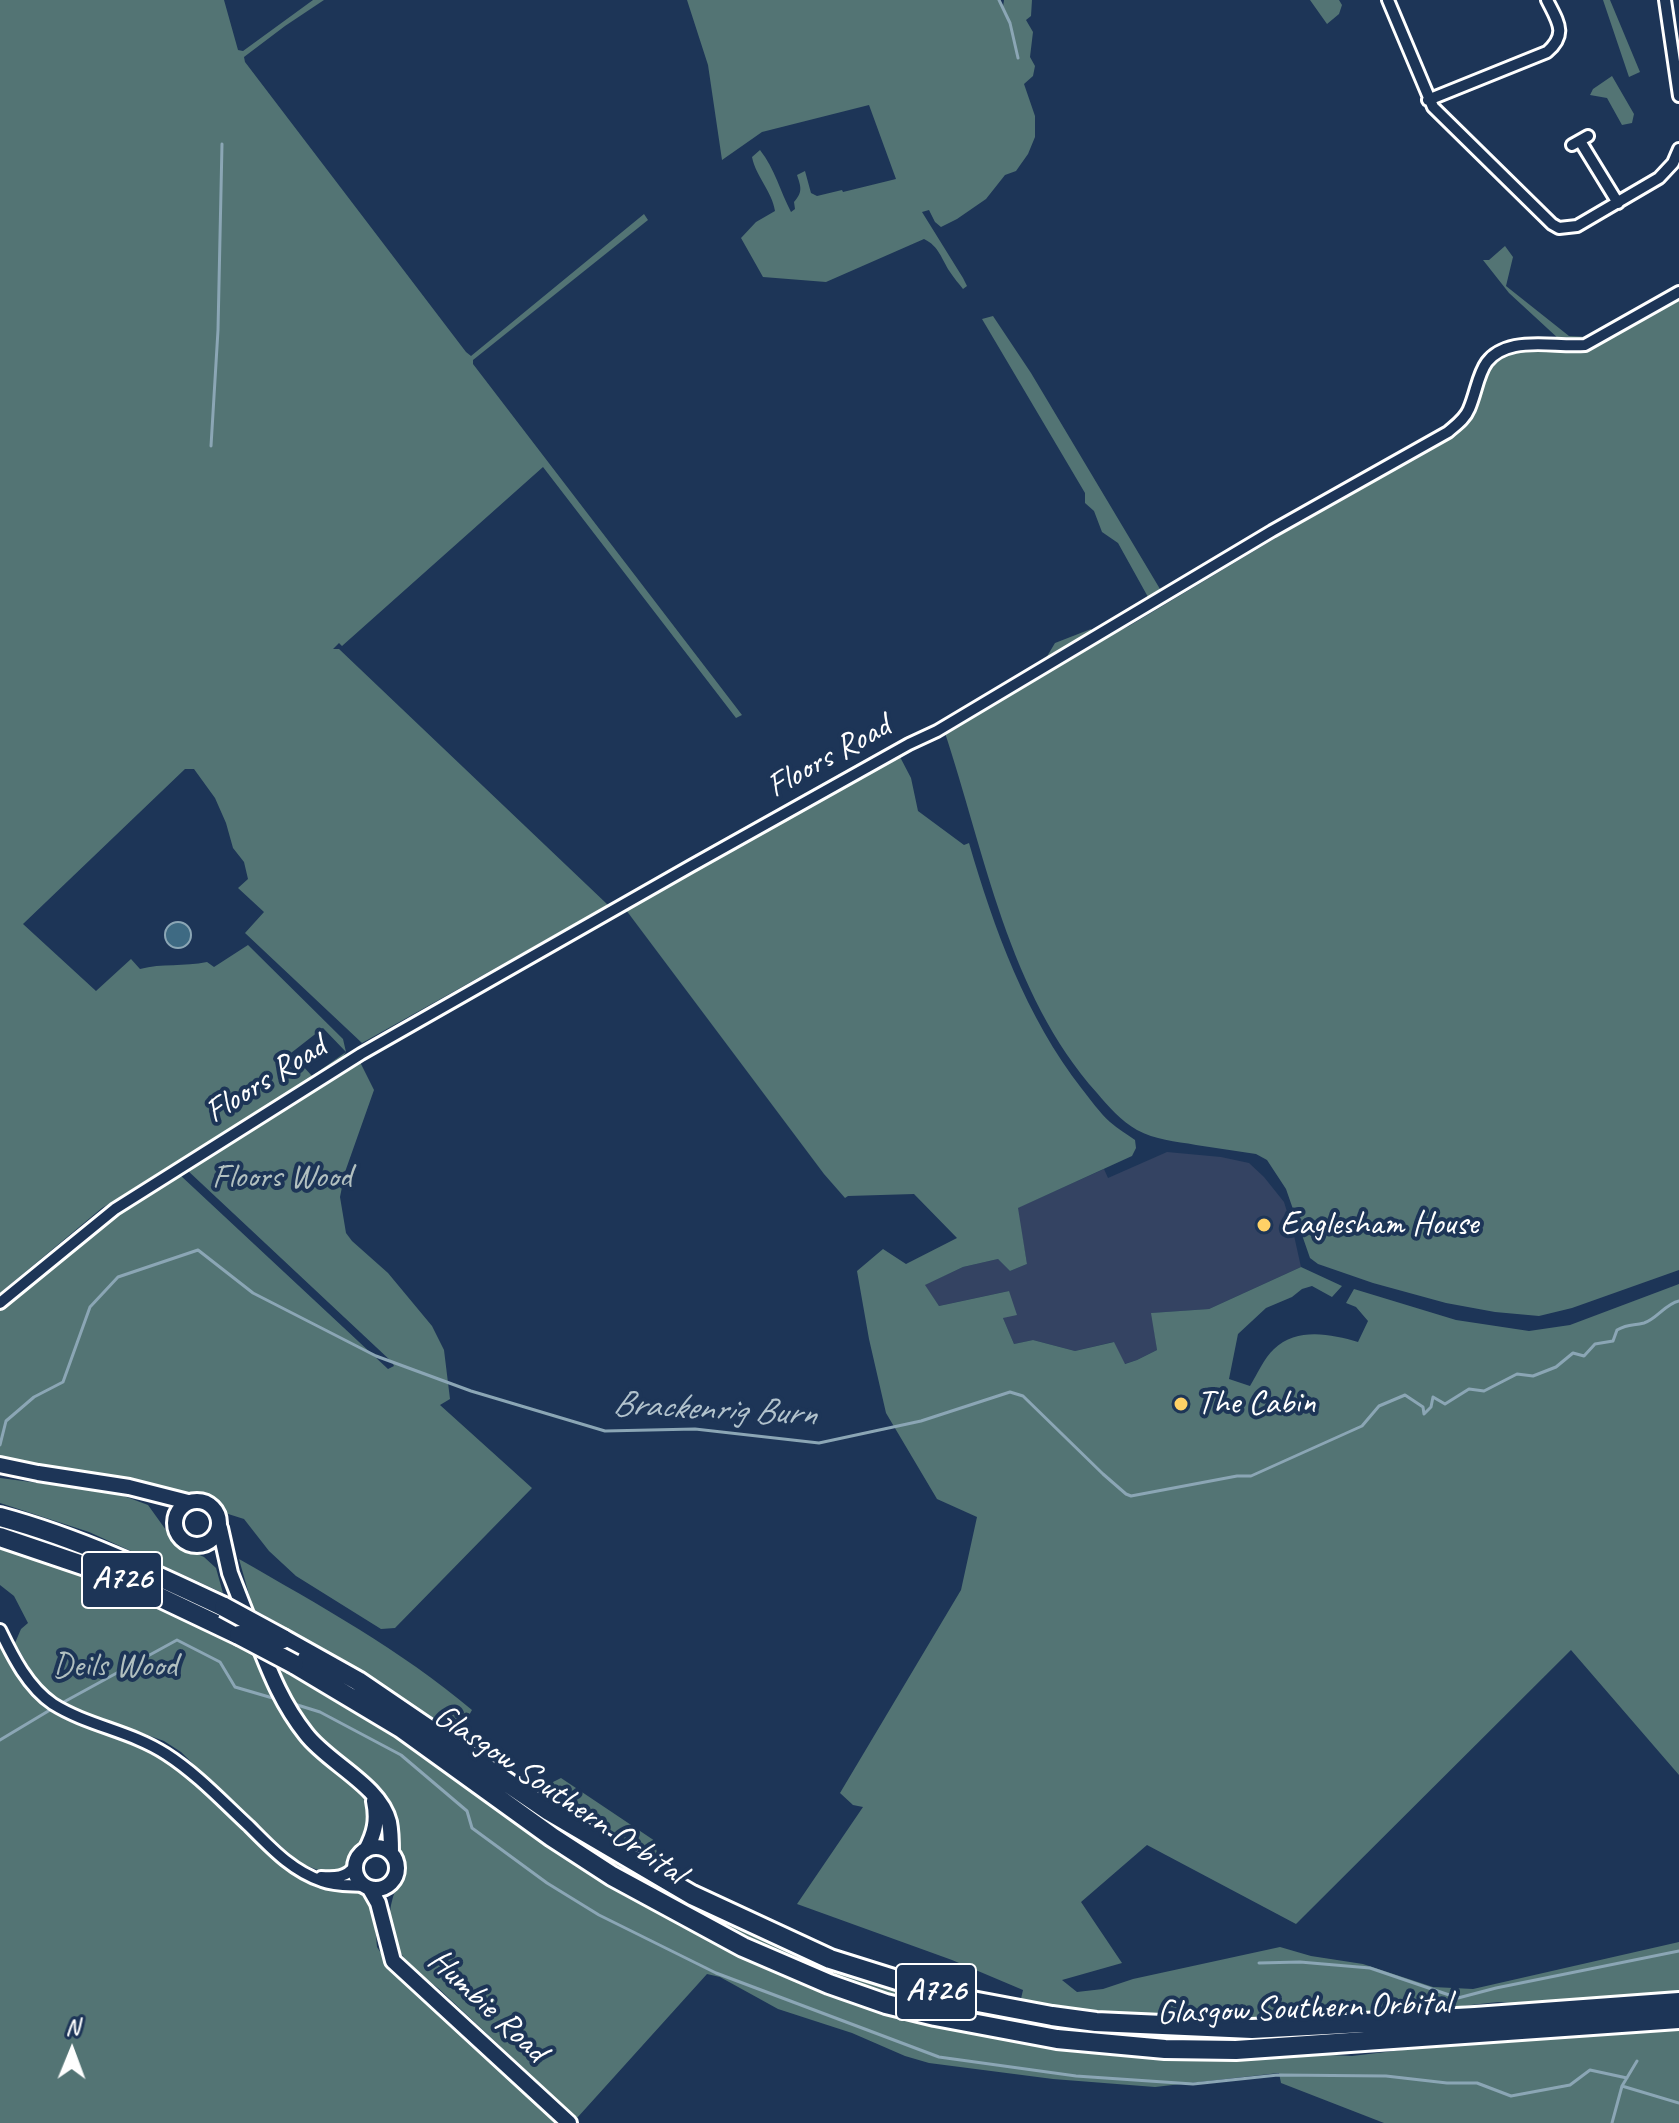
<!DOCTYPE html>
<style>
body{margin:0}
#map{position:relative;width:1679px;height:2123px;overflow:hidden;background:#1d3557;font-family:Caveat,sans-serif}
canvas{display:block}
.north{position:absolute;left:32px;top:2011px;width:80px;height:80px;-webkit-text-stroke:6px #1d3557;paint-order:stroke;rotate:1deg;font-size:22px;font-weight:700;line-height:32px;text-align:center;color:#fff}
.north::after{content:'';display:block;margin:auto;width:28px;height:36px;background:#fff;clip-path:polygon(50% 0,100% 100%,50% 72%,0 100%)}
</style>
<div id="map">
<canvas width="1679" height="2123"></canvas>
<div class="north">N</div>
</div>
<script>
const ctx = document.querySelector('canvas').getContext('2d');
ctx.lineJoin = 'round';
function fillPath(path, color) {
  ctx.fillStyle = color;
  ctx.fill(path, 'evenodd');
}
function trace(path, color, width, dash) {
  ctx.strokeStyle = color;
  ctx.lineWidth = width;
  ctx.lineCap = dash ? 'butt' : 'round';
  ctx.setLineDash(dash || []);
  ctx.stroke(path);
}
function label(font, color, halo, rows, align = 'center') {
  ctx.font = font + ' Caveat,sans-serif';
  ctx.lineWidth = 8;
  ctx.setLineDash([]);
  ctx.textBaseline = 'middle';
  ctx.strokeStyle = halo;
  ctx.fillStyle = color;
  for (const [text, x, y, turn = 0] of rows) {
    ctx.save();
    ctx.translate(x, y);
    ctx.rotate((+turn || 0) * Math.PI / 180);
    ctx.textAlign = isNaN(turn) ? turn : align;
    if (halo) ctx.strokeText(text, 0, 0);
    ctx.fillText(text, 0, 0);
    ctx.restore();
  }
}
fillPath(new Path2D(`
 M1167,1152L1221,1157L1249,1163L1264,1177L1284,1202L1293,1231L1301,1267L1209,1309L1152,1313L1157,1350L1137,1360L1124,1364L1113,1342L1075,1351L1033,1340L1014,1344L1003,1318L1009,1291L939,1306L924,1285L963,1267L998,1259L1010,1271L1027,1264L1017,1208L1104,1169L1108,1178Z`), '#344362');
fillPath(new Path2D(`
 M0,0H224L238,50L243,51L313,0H324L285,26L244,57L245,62L466,352L471,356L644,214L648,220L473,360V364L742,715L736,718L543,467L342,646L339,643L333,649H339L608,905L362,1043L245,933L264,912L238,888L248,879L244,862L233,848L226,823L215,798L194,769H185L23,924L96,991L131,959L140,969C162,963 184,967 207,962L214,967L248,945L343,1039L346,1052L337,1065L102,1208L0,1293ZM323,1028L346,1052L312,1076L291,1053Z
 M687,0H999L998,1L1003,7L1004,0H1032L1031,16L1026,20L1033,32L1030,57L1035,66L1033,76L1024,84L1035,116V137L1028,154L1016,171L1005,175L986,199L957,219L941,227L935,222L929,210L922,212L963,278L967,286L963,289C959,284 954,278 950,272C942,260 939,246 924,239L826,282L763,277L741,238L756,222L775,211C772,191 756,177 752,157L760,150C775,169 780,191 791,212L795,209L794,202C803,192 801,187 797,175L805,171L811,193L817,196L842,190L843,192L896,179L869,105L762,132L722,160L708,65Z
 M1310,0H1339L1342,5L1339,14L1327,24Z
 M1603,0H1610L1640,72L1629,77Z
 M1612,76L1634,114L1632,123L1622,125L1607,98L1590,95L1593,89Z
 M1505,246L1513,257L1506,286L1569,336L1588,337L1565,342L1560,340L1509,293L1483,260H1489Z
 M1679,298V1270L1572,1308L1539,1316L1495,1312L1446,1303L1373,1283L1318,1264L1310,1258L1286,1189L1267,1160L1256,1154C1236,1151 1216,1148 1196,1145C1175,1141 1155,1140 1137,1130C1121,1121 1108,1106 1097,1093C1008,993 985,853 944,730L1008,695L1028,680L1043,663L1055,643L1091,629L1092,644L1129,626L1309,518L1456,434L1467,424L1486,370L1513,350L1526,348L1571,352L1589,350Z
 M993,316L1031,373L1160,589L1148,597L1118,543L1102,532L1094,511L1085,503V493L982,319Z
 M899,755L911,778L918,811L964,845L969,843C994,929 1026,1017 1082,1089C1091,1100 1099,1112 1110,1122C1118,1129 1127,1134 1135,1140L1136,1148L1132,1156L1018,1208L1027,1264L1010,1271L998,1259L963,1267L925,1285L939,1306L1009,1291L1017,1315L1003,1318L1014,1344L1033,1340L1075,1351L1114,1342L1125,1364L1137,1360L1157,1350L1151,1313L1209,1309L1301,1267L1342,1286L1332,1297L1312,1286L1302,1289L1292,1297L1266,1308L1238,1334L1229,1379L1250,1386C1257,1375 1264,1358 1274,1349C1297,1327 1331,1334 1358,1342L1368,1321L1356,1307L1346,1303L1354,1289L1456,1320L1529,1331L1570,1325L1679,1284V1775L1571,1650L1296,1924L1147,1845L1081,1902L1122,1963L1062,1980L1077,1992L1103,1989L1133,1979L1280,1947L1311,1956L1363,1964L1433,1987L1473,1989L1679,1942V1993L1536,2005L1498,2002L1408,2012L1295,2019H1217L1119,2015L1020,2003L1023,1990L952,1960L797,1904L863,1807L853,1805L840,1793L961,1590L977,1517L937,1499L886,1413L869,1339L857,1271L883,1249L906,1264L957,1238L914,1194L848,1196L845,1198L824,1174L626,910Z
 M359,1060L374,1090L345,1172L340,1197L346,1233L352,1241L388,1273L432,1326L444,1350L450,1399L440,1405L532,1488L395,1628L381,1629L296,1576L269,1551L244,1519L225,1513L220,1504L209,1497L182,1496L135,1480L62,1470L0,1458V1307L102,1224L180,1175L388,1369L394,1366L392,1362L186,1169Z
 M0,1478L116,1493L148,1505L176,1544L204,1557L216,1568L223,1593L89,1532L0,1503Z
 M0,1545L143,1596L258,1655L269,1689L281,1708L366,1794L372,1811L368,1836L343,1872H323L300,1863L234,1804L181,1752L164,1741L81,1711L49,1693L33,1674L15,1643L21,1629L28,1623L14,1596L0,1585Z
 M239,1559C319,1605 401,1650 472,1710L464,1724L452,1731L363,1671L253,1609Z
 M0,1638L5,1653L28,1690L53,1713L138,1746L181,1771L263,1847L304,1878L366,1892L373,1903L377,1947L387,1962L539,2107L559,2123H0Z
 M298,1653L759,1936L1079,2026L1654,2010C1574,2017 1494,2023 1413,2029C1318,2036 1224,2043 1128,2039C995,2032 854,1994 734,1934C649,1892 570,1839 492,1785C427,1741 362,1697 298,1653Z
 M272,1663L335,1697L439,1763L559,1847L901,2014L989,2037L1127,2055L1287,2053L1352,2056L1427,2047L1679,2028V2123H1384L1281,2083L1279,2073L1155,2087L1053,2079L929,2063L905,2056L852,2033L778,2009L720,1977L707,1974L577,2118L438,1988C406,1964 380,1941 393,1897C396,1887 402,1878 403,1868C403,1861 400,1857 398,1851C393,1837 397,1822 391,1808C379,1778 347,1766 325,1745C302,1722 286,1693 272,1663Z
 M561,1778L655,1841L658,1860L543,1787Z`), '#537474');
const water = new Path2D(`
 M165 935a13 13 0 1 1 26 0a13 13 0 1 1-26 0Z`);
fillPath(water, '#3e6a83');
trace(water, '#8ba6b5', 2);
trace(new Path2D(`
 M999,0L1010,23L1018,58
 M211,446L218,330L222,144
 M0,1445L6,1421L34,1397L63,1382L90,1307L118,1277L198,1250L253,1293L376,1356L471,1391L605,1431L695,1429L819,1443L921,1421L1010,1392L1023,1396L1103,1474L1126,1494L1131,1496L1237,1476H1251L1362,1426L1379,1406L1405,1395L1423,1407L1424,1414L1431,1407L1433,1397L1445,1404L1469,1389L1484,1391L1517,1374L1533,1376L1556,1367L1573,1353L1584,1356L1595,1344L1613,1341L1617,1330C1629,1323 1633,1326 1644,1323C1657,1319 1665,1304 1679,1301
 M62,1703L177,1640L220,1662L235,1687L276,1699
 M291,1703L320,1712L401,1755L467,1811L472,1828L547,1883L599,1915L716,1973L939,2057L1076,2076L1193,2084L1278,2075L1386,2076L1447,2083H1477L1511,2096L1570,2085L1590,2070L1627,2078
 M0,1740L55,1707
 M1259,1963L1300,1962L1370,1968L1458,1998L1496,1988L1679,1951
 M1622,2086L1679,2103
 M1612,2123L1622,2086L1637,2061`), '#8ba6b5', 3);
const street = new Path2D(`
 M1388,0L1433,107L1552,224L1559,228L1577,226L1659,178L1673,163L1679,149
 M1665,0L1679,96
 M1428,100L1547,52C1568,34 1558,22 1547,0
 M1580,141L1618,203
 M1572,145L1588,136
 M0,1303L115,1209L361,1054L691,866L909,744L937,731L1272,531L1448,432C1456,425 1465,419 1469,409C1481,381 1477,354 1515,346C1538,341 1562,347 1585,345L1679,292
 M0,1630C13,1657 28,1687 53,1704C88,1726 131,1731 166,1754C197,1774 222,1801 249,1826C271,1848 292,1871 322,1881C335,1886 350,1885 364,1886
 M321,1877C335,1878 346,1878 355,1866`);
const secondary = new Path2D(`
 M0,1465L38,1473L129,1487L188,1502
 M175 1523a22 22 0 1 1 44 0a22 22 0 1 1-44 0Z
 M220,1528L230,1573L249,1622
 M258,1642C271,1675 283,1705 306,1734C328,1763 380,1785 389,1822C391,1832 391,1842 391,1853
 M355 1868a21 21 0 1 1 42 0a21 21 0 1 1-42 0Z
 M366,1850C375,1833 378,1820 374,1801
 M370,1889L378,1903L393,1961L569,2123`);
const highway = new Path2D(`
 M0,1517C78,1538 152,1573 224,1607
 M0,1537L115,1576L239,1635
 M283,1639L358,1681L549,1811L692,1895L830,1959L951,1997L1052,2016L1096,2022L1252,2029L1475,2017L1679,2002
 M294,1664L401,1728L552,1837L612,1876L743,1947L829,1984L886,2004L935,2016L1057,2039L1165,2049L1236,2050L1679,2019`);
trace(street, '#fff', 16);
trace(secondary, '#fff', 20);
trace(highway, '#fff', 24);
trace(street, '#1d3557', 10);
trace(secondary, '#1d3557', 14);
trace(highway, '#1d3557', 18);
const highwayBridge = new Path2D(`
 M224,1607L283,1639
 M239,1635L294,1664`);
trace(highwayBridge, '#fff', 24, []);
trace(highwayBridge, '#1d3557', 18);
for (const [x, y, r, color] of [
 [1264,1225,8,"#ffd166"],
 [1181,1404,8,"#ffd166"]
]) {
  const dot = new Path2D();
  dot.arc(x, y, r, 0, 2 * Math.PI);
  ctx.fillStyle = color;
  ctx.fill(dot);
  trace(dot, '#1d3557', 3);
}
for (const [x, y, w] of [
 [122,1580,80],
 [936,1992,80]
]) {
  const box = new Path2D();
  box.roundRect(x - w / 2, y - 28, w, 56, 6);
  ctx.fillStyle = '#1d3557';
  ctx.fill(box);
  trace(box, '#fff', 2);
}
label('bold 32px', '#fff', null, [
 ["A726",122,1580],
 ["A726",936,1992]
]);
label('34px', '#fff', '#1d3557', [
 ["Floors Road",829,757,-29],
 ["Floors Road",266,1080,-32],
 ["Glasgow Southern Orbital",559,1795,34],
 ["Humbie Road",487,2006,43],
 ["Glasgow Southern Orbital",1304,2009,-2]
]);
label('34px', '#b2c0c0', '#1d3557', [
 ["Floors Wood",282,1178],
 ["Deils Wood",115,1667]
]);
label('34px', '#fff', '#1d3557', [
 ["Eaglesham House",1280,1225],
 ["The Cabin",1197,1404]
], 'left');
label('italic 36px', '#b2c3cd', '#1d3557', [
 ["Brackenrig Burn",714,1410,3]
]);
</script>
